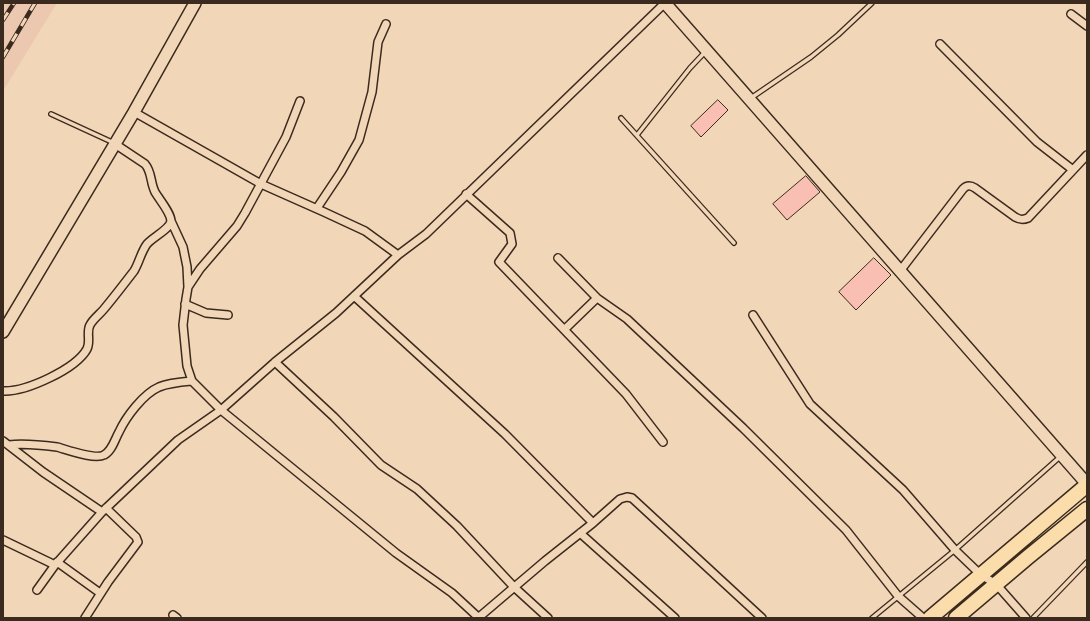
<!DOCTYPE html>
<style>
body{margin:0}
#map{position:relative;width:1090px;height:621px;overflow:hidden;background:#f1d6b8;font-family:Delius,sans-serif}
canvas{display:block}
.frame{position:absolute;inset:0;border:4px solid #3b2a1e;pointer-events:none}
</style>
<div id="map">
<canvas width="1090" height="621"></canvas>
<div class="frame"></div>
</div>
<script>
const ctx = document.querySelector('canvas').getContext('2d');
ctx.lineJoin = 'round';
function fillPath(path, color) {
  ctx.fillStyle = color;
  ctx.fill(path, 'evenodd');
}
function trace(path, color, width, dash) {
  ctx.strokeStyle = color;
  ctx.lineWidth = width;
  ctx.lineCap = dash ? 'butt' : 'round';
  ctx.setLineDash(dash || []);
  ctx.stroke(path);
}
fillPath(new Path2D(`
 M3,3H57L3,91Z`), '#ecc8b0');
const building = new Path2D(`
 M718,100L728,110L701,137L691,126Z
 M806,176L820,192L787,220L773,204Z
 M874,258L891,275L856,310L839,292Z`);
fillPath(building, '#f9bfb2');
trace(building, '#3b2a1e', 1);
const lane = new Path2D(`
 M751,98L811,57L838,35L872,3
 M51,114L114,143
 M621,118L734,243
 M637,135L690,68L706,51
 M872,618L955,550L1061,456
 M1033,618L1087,562`);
const street = new Path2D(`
 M1071,14L1087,26
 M940,44L1037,142L1073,170
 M300,101L286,137L245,213L237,226L200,269L188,287L186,299L183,325L187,366L192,381L221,410L396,553L452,593L479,618
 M134,112L261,184L324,212L365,231L398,255
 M466,194L510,233L512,244L499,262L626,394L663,442
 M317,208L341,172L359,140L372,92L378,42L386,24
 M171,221L183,247L187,267L188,287
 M558,258L597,298L627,319L743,428L846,530L898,596L923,618
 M900,271L963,189C967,185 970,185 975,188L1015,217C1020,220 1023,220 1028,218L1087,155
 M354,296L505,434L593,523
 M185,304L206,313L228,315
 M753,315L810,404L903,490L955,550L981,575L996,584L1026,618
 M565,329L597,298
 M275,362L334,417L381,465L417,489L457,526L514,587L548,618
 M3,391C26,392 76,369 87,349C91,341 86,332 90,325C93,319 100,314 104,309C114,297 124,284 134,271C139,263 141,252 147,244C153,237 170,229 171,221C171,213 159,199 155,192C150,182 152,172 145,164L115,144
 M3,441L43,472L102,512
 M9,445C24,443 41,445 57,447C68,450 95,460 104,455C112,451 115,439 119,432C126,417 143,394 159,387C169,383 181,382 192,381
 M580,533L675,618
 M3,540L55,565
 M57,562L100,593
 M37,590L55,565L102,512L178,440L221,410L275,362L336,313L398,255L426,234L665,3
 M173,615L177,618
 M85,618L108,582L138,542L136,537L106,508
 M478,618L545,561L593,523L620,499L627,497L632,498L762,618`);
const secondary = new Path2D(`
 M665,3L1087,484
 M3,332L134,112L195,3`);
const highway = new Path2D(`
 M930,618L1087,485
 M956,618L1028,557L1087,509`);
trace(lane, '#3b2a1e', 6);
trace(street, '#3b2a1e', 10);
trace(secondary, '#3b2a1e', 14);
trace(highway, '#3b2a1e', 17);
trace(lane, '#f1d6b8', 3.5);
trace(street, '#f1d6b8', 7);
trace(secondary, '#f1d6b8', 11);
trace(highway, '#fbddab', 14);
const rail = new Path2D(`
 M3,20L14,3
 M3,57L35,3`);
trace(rail, '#3b2a1e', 4.5);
trace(rail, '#f1d6b8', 3, [9]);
</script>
